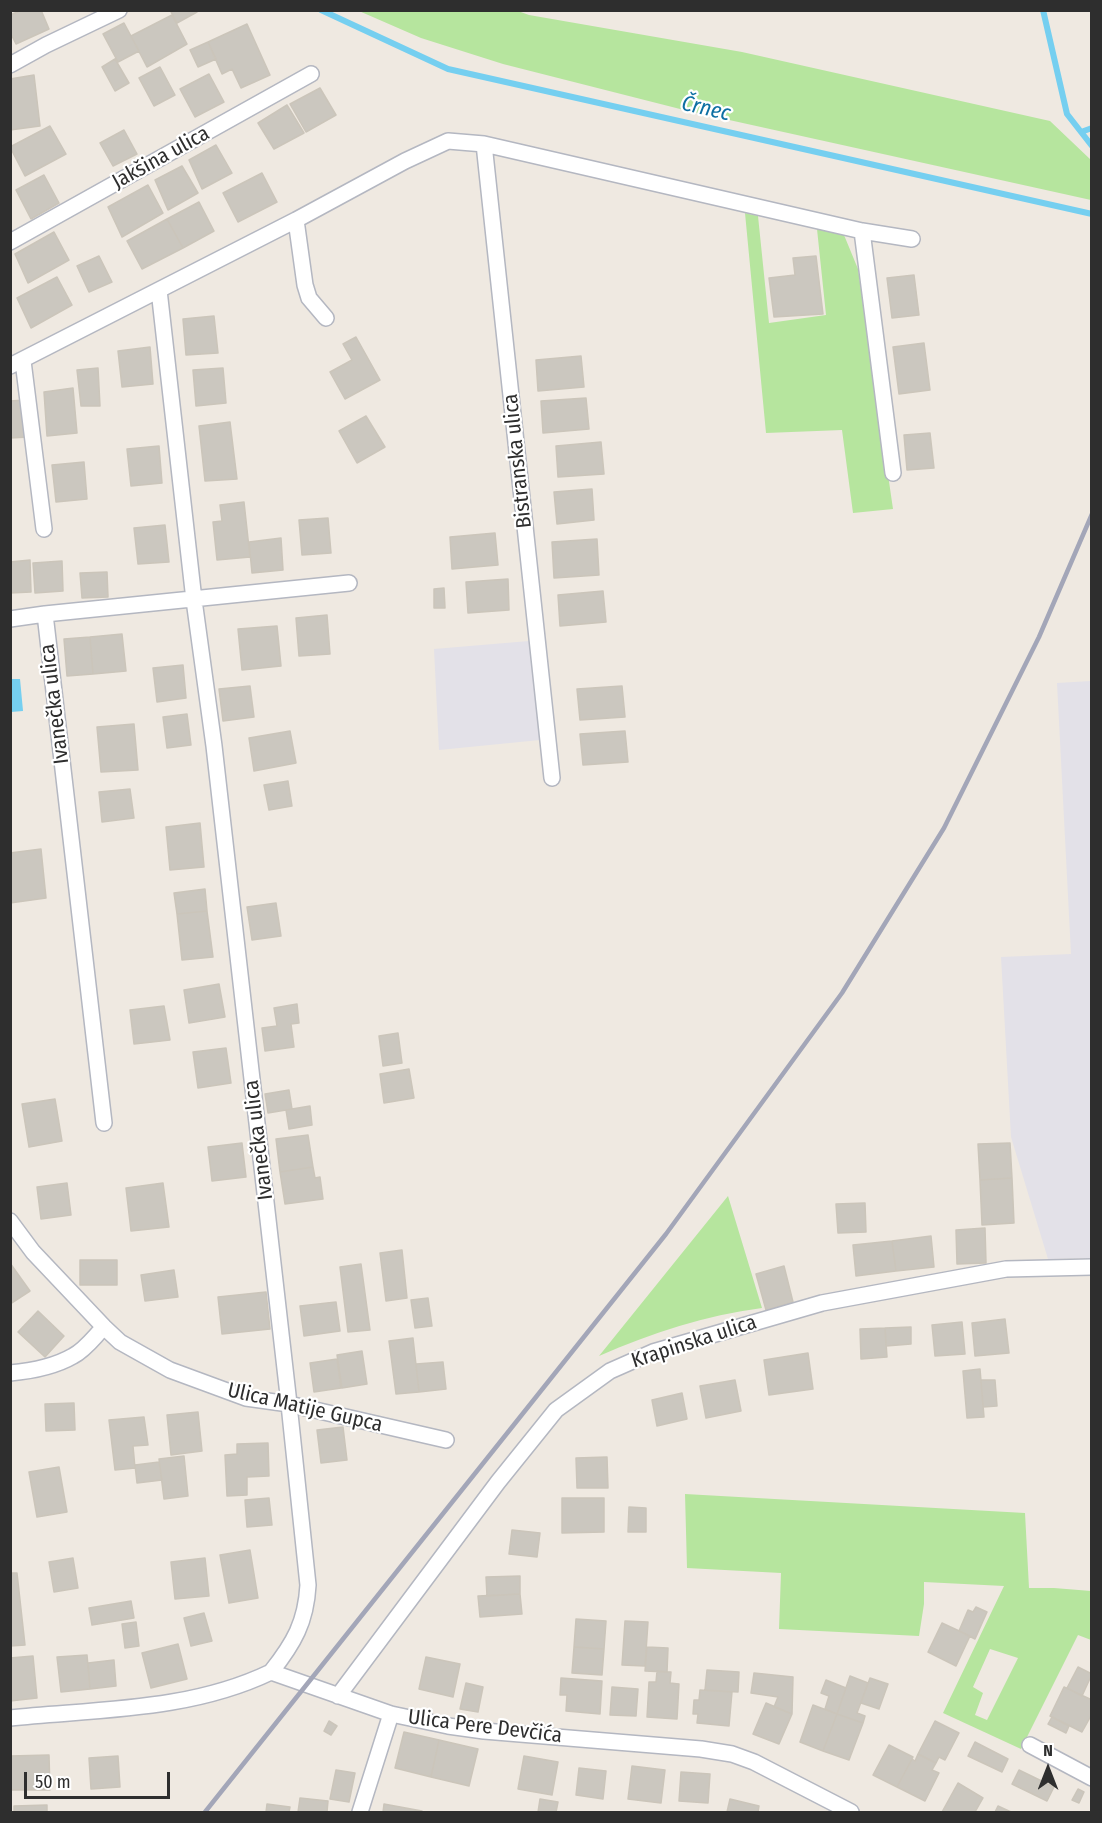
<!DOCTYPE html>
<meta charset="utf-8">
<style>
body{margin:0}
#map{position:relative;width:1102px;height:1823px;overflow:hidden;background:#efe9e1;font-family:"Fira Sans Condensed",sans-serif}
canvas{display:block}
.frame{position:absolute;inset:0;border:12px solid #2e2e2e;pointer-events:none}
.north{position:absolute;left:1018px;top:1739px;width:60px;height:60px;-webkit-text-stroke:4px #fff;paint-order:stroke;rotate:0deg;font-size:16px;font-weight:700;line-height:24px;text-align:center;color:#2e2e2e}
.north::after{content:'';display:block;margin:auto;width:21px;height:27px;background:#2e2e2e;clip-path:polygon(50% 0,100% 100%,50% 72%,0 100%)}
.scale{position:absolute;left:24px;top:1772px;width:146px;height:27px;box-sizing:border-box;border:3px solid #2e2e2e;border-top:0;padding-left:8px;font-size:18px;line-height:21px;white-space:nowrap;color:#2e2e2e;-webkit-text-stroke:4px #fff;paint-order:stroke}
</style>
<div id="map">
<canvas width="1102" height="1823"></canvas>
<div class="frame"></div>
<div class="north">N</div>
<div class="scale">50 m</div>
</div>
<script>
const ctx = document.querySelector('canvas').getContext('2d');
ctx.lineJoin = 'round';
function fillPath(path, color) {
  ctx.fillStyle = color;
  ctx.fill(path, 'evenodd');
}
function trace(path, color, width, dash) {
  ctx.strokeStyle = color;
  ctx.lineWidth = width;
  ctx.lineCap = dash ? 'butt' : 'round';
  ctx.setLineDash(dash || []);
  ctx.stroke(path);
}
function label(font, color, halo, rows, align = 'center') {
  ctx.font = font + ' "Fira Sans Condensed",sans-serif';
  ctx.lineWidth = 4.5;
  ctx.setLineDash([]);
  ctx.textBaseline = 'middle';
  ctx.strokeStyle = halo;
  ctx.fillStyle = color;
  for (const [text, x, y, turn = 0] of rows) {
    ctx.save();
    ctx.translate(x, y);
    ctx.rotate((+turn || 0) * Math.PI / 180);
    ctx.textAlign = isNaN(turn) ? turn : align;
    if (halo) ctx.strokeText(text, 0, 0);
    ctx.fillText(text, 0, 0);
    ctx.restore();
  }
}
fillPath(new Path2D(`
 M529,641L540,740L439,750L434,649Z
 M1091,681V1258L1048,1259L1011,1137L1001,957L1071,954L1057,683Z`), '#e3e1e8');
fillPath(new Path2D(`
 M359,11H518L529,15L742,52L1050,121L1091,160V200L684,110L503,64L421,38Z
 M745,213L758,216L769,323L826,315L817,229L844,235L858,269L893,509L853,513L842,430L766,433Z
 M728,1196L762,1308C706,1315 652,1333 599,1356Z
 M685,1494L1025,1513L1029,1588H1054L1091,1591V1640L1078,1635L1021,1749L943,1713L1004,1586L924,1582V1604L919,1636L779,1629L781,1573L687,1568ZM990,1649L1018,1658L987,1720L975,1715L983,1693L973,1687Z`), '#b6e59e');
fillPath(new Path2D(`
 M11,679H20L23,711L11,712Z`), '#75cff0');
trace(new Path2D(`
 M321,10L448,69L1092,214
 M1043,10L1067,114L1092,146
 M1081,132L1092,128`), '#75cff0', 6);
const building = new Path2D(`
 M22,10H41L49,29L16,44L10,32V15Z
 M170,10H196L197,12L177,23Z
 M172,15L187,44L147,67L131,36Z
 M124,23L139,51L118,62L103,34Z
 M247,24L270,75L241,88L232,69L222,74L208,42Z
 M208,42L216,59L198,67L190,50Z
 M115,59L129,83L115,91L102,67Z
 M160,67L175,95L154,106L139,78Z
 M209,74L224,102L195,117L180,89Z
 M34,75L40,126L10,130V79Z
 M320,88L336,115L306,132L290,104Z
 M287,105L304,133L274,149L258,123Z
 M50,126L66,154L25,176L10,147Z
 M124,130L137,154L113,166L100,143Z
 M216,145L232,173L202,189L189,160Z
 M182,166L198,193L168,210L155,180Z
 M262,173L277,202L238,222L223,193Z
 M44,175L59,203L31,219L16,190Z
 M148,185L163,213L122,237L108,207Z
 M199,202L214,231L183,248L167,219Z
 M167,219L183,248L142,269L127,241Z
 M54,232L69,260L28,283L15,254Z
 M99,256L112,282L89,292L77,266Z
 M816,256L823,314L774,317L769,278L795,275L793,258Z
 M914,275L919,315L892,318L887,278Z
 M57,277L72,305L31,328L17,298Z
 M214,316L218,353L186,355L183,319Z
 M356,337L380,380L345,399L330,372L352,360L343,344Z
 M924,343L930,390L899,394L893,347Z
 M150,347L153,384L122,387L118,351Z
 M581,356L584,387L538,391L536,360Z
 M98,368L100,406H81L77,370Z
 M223,368L226,403L196,406L193,370Z
 M73,388L77,433L47,436L44,392Z
 M586,398L589,429L543,433L541,401Z
 M25,400L29,437L10,438V401Z
 M366,416L385,447L357,463L339,431Z
 M230,422L237,479L205,481L199,426Z
 M930,433L934,468L907,470L904,435Z
 M601,442L604,474L558,477L556,446Z
 M159,446L162,483L131,486L127,449Z
 M84,462L87,499L56,502L52,465Z
 M592,489L594,520L557,524L554,492Z
 M244,502L250,557L217,560L213,522L222,521L220,505Z
 M328,518L331,553L302,555L299,520Z
 M165,525L169,562L138,564L134,528Z
 M495,533L498,565L452,569L450,537Z
 M281,538L283,570L252,573L249,542Z
 M597,539L599,575L554,578L552,542Z
 M30,560L31,592L10,593V562Z
 M62,561L63,591L35,593L33,563Z
 M107,572L108,597L82,598L80,573Z
 M508,579L509,610L468,613L466,582Z
 M444,588L445,608H434V589Z
 M603,591L606,622L560,626L558,595Z
 M327,615L330,654L299,656L296,618Z
 M277,626L281,666L242,670L238,629Z
 M122,634L126,671L93,674L90,637Z
 M90,637L93,674L67,676L64,639Z
 M183,665L186,698L157,702L153,668Z
 M250,686L254,717L223,721L219,689Z
 M622,686L625,717L580,720L577,689Z
 M187,714L191,745L167,748L163,717Z
 M134,724L138,770L101,772L97,727Z
 M290,731L296,763L254,771L249,738Z
 M625,731L628,762L583,765L580,734Z
 M288,781L292,806L269,810L264,785Z
 M130,789L134,818L102,822L99,792Z
 M200,823L204,867L170,870L166,827Z
 M41,849L46,898L10,903V853Z
 M205,889L207,911L177,914L174,893Z
 M276,903L281,936L252,940L247,907Z
 M207,911L213,957L182,960L177,914Z
 M219,984L225,1017L189,1023L184,990Z
 M297,1004L299,1023L291,1024L294,1047L265,1051L262,1028L277,1026L274,1008Z
 M164,1006L170,1040L134,1044L130,1010Z
 M398,1033L402,1063L383,1066L379,1036Z
 M226,1048L231,1083L198,1088L193,1052Z
 M409,1069L414,1098L384,1103L380,1074Z
 M289,1090L292,1109L268,1113L265,1094Z
 M55,1099L62,1141L29,1147L22,1104Z
 M310,1106L312,1125L289,1129L286,1110Z
 M308,1135L313,1167L280,1172L276,1139Z
 M242,1143L246,1177L212,1181L208,1147Z
 M1010,1143L1012,1178L980,1180L978,1144Z
 M313,1167L315,1178L320,1177L323,1199L285,1204L280,1172Z
 M1012,1178L1014,1223L982,1225L980,1180Z
 M67,1183L71,1215L41,1219L37,1187Z
 M163,1183L169,1227L131,1231L126,1188Z
 M865,1203L866,1232L838,1233L836,1204Z
 M985,1228L986,1263L957,1264L956,1230Z
 M931,1236L934,1267L896,1271L892,1241Z
 M892,1241L896,1271L856,1276L853,1245Z
 M402,1250L407,1298L386,1301L380,1253Z
 M80,1260H117V1285H80Z
 M10,1263L30,1291L10,1304Z
 M361,1264L370,1330L348,1332L340,1267Z
 M784,1266L793,1302L766,1310L756,1274Z
 M174,1270L178,1297L145,1301L141,1275Z
 M266,1292L270,1329L222,1334L218,1297Z
 M428,1298L432,1326L415,1328L411,1300Z
 M336,1302L340,1331L304,1336L300,1306Z
 M38,1311L64,1336L45,1357L18,1332Z
 M1005,1319L1009,1353L975,1356L972,1323Z
 M962,1322L965,1354L935,1356L932,1325Z
 M911,1327V1344L886,1346L885,1328Z
 M885,1328L887,1357L861,1359L860,1329Z
 M413,1338L419,1392L396,1394L389,1341Z
 M362,1351L367,1384L342,1388L337,1355Z
 M808,1353L813,1389L769,1395L764,1360Z
 M337,1359L341,1388L314,1392L310,1363Z
 M443,1362L446,1389L419,1392L416,1364Z
 M980,1369L984,1417L967,1418L963,1371Z
 M735,1380L741,1411L706,1418L700,1386Z
 M981,1380H995L997,1406L983,1407Z
 M682,1393L687,1419L657,1426L652,1400Z
 M74,1403L75,1430L46,1431L45,1404Z
 M198,1412L202,1451L171,1455L167,1415Z
 M144,1417L148,1445L133,1446L135,1468L115,1470L109,1420Z
 M343,1427L347,1460L321,1463L317,1430Z
 M268,1443L269,1476L247,1477V1495L227,1496L225,1455L237,1454V1444Z
 M184,1456L188,1496L164,1499L159,1459Z
 M607,1457L608,1488H577L576,1458Z
 M159,1462L162,1480L137,1483L135,1465Z
 M59,1467L67,1512L37,1517L29,1472Z
 M269,1498L272,1525L247,1527L245,1500Z
 M562,1498H604V1532L562,1533Z
 M629,1507L646,1508V1532H628Z
 M512,1530L540,1533L537,1557L509,1554Z
 M250,1550L258,1598L229,1603L220,1555Z
 M73,1558L78,1588L54,1592L49,1562Z
 M205,1558L209,1596L175,1599L171,1562Z
 M10,1573H17L25,1645L10,1646Z
 M520,1576V1594L487,1596L486,1577Z
 M520,1594L522,1614L480,1617L478,1596Z
 M131,1601L134,1618L92,1625L89,1608Z
 M976,1607L987,1612L975,1639L959,1631L968,1610L973,1612Z
 M204,1613L212,1641L191,1646L184,1618Z
 M576,1619L606,1621L604,1649L574,1647Z
 M625,1621L648,1622L645,1666L622,1665Z
 M136,1622L139,1646L125,1648L122,1624Z
 M942,1623L970,1636L956,1666L928,1652Z
 M178,1644L187,1679L151,1688L142,1653Z
 M574,1647L604,1649L602,1675L572,1673Z
 M647,1647L668,1648L667,1672L645,1671Z
 M87,1655L90,1689L61,1692L57,1657Z
 M33,1656L37,1698L10,1701V1658Z
 M426,1657L460,1664L453,1697L419,1689Z
 M114,1660L116,1686L90,1689L88,1663Z
 M1078,1667L1092,1674L1082,1696L1067,1688Z
 M707,1670L739,1672L738,1692L705,1690Z
 M657,1671L671,1672L670,1683L679,1684L677,1719L647,1717L649,1682H656Z
 M754,1673L793,1677L792,1714L774,1707L778,1697L751,1693Z
 M850,1676L868,1683L857,1713L865,1716L863,1723L837,1714Z
 M561,1678L602,1681L600,1714L566,1711L567,1695H560Z
 M870,1678L888,1684L879,1709L861,1703Z
 M826,1680L846,1688L837,1714L825,1709L829,1696L821,1693Z
 M466,1683L483,1687L478,1712L460,1709Z
 M612,1687L638,1689L636,1716L610,1715Z
 M1064,1687L1092,1700V1714L1082,1732L1050,1716Z
 M700,1690L732,1692L729,1726L697,1723L698,1714H693L694,1700H699Z
 M766,1703L792,1714L779,1744L753,1734Z
 M813,1705L837,1714L823,1751L800,1742Z
 M837,1714L863,1723L849,1760L823,1751Z
 M1052,1717L1069,1726L1066,1733L1048,1724Z
 M329,1721L337,1726L331,1735L324,1731Z
 M935,1721L959,1733L945,1760L939,1757L936,1763L918,1754Z
 M404,1732L439,1740L431,1777L395,1768Z
 M439,1740L478,1749L469,1786L431,1777Z
 M975,1742L1008,1759L1002,1772L968,1756Z
 M889,1745L913,1757L897,1787L873,1775Z
 M918,1754L936,1763L932,1770L939,1773L925,1801L897,1787L912,1759L915,1761Z
 M49,1755L50,1790H10V1756Z
 M118,1756L120,1787L91,1789L89,1758Z
 M524,1756L558,1762L552,1795L518,1789Z
 M632,1766L665,1770L661,1803L628,1799Z
 M579,1768L606,1771L603,1799L576,1795Z
 M336,1770L355,1773L349,1802L330,1799Z
 M1019,1770L1054,1787L1047,1801L1012,1784Z
 M681,1772L710,1774L708,1803L679,1801Z
 M958,1783L983,1798L975,1812H942Z
 M1078,1789L1084,1792L1079,1803L1072,1800Z
 M300,1798L328,1801L327,1812H298Z
 M540,1799L558,1802L556,1812H538Z
 M730,1799L759,1806L758,1812H727Z
 M267,1804L290,1807L289,1812H266Z
 M384,1804L422,1811L421,1812H383Z
 M47,1805V1812H14V1806Z
 M998,1806L1011,1812H995Z`);
fillPath(building, '#cbc7bf');
trace(building, '#cbc5ba', 1.5);
const street = new Path2D(`
 M10,65L46,45L119,10
 M484,144L552,778
 M296,220L305,285L309,298L326,318
 M862,231L893,473
 M10,242L311,74
 M159,290L194,600L214,746L288,1395L308,1585C306,1622 294,1643 271,1672
 M23,361L44,529
 M10,366L296,220L405,161L448,141L484,144L862,231L912,239
 M10,619L45,614
 M104,1123L45,614L349,583
 M10,1221L33,1252L104,1327L120,1342L170,1370L246,1398L289,1404L446,1440
 M10,1373C32,1371 54,1367 73,1356C86,1349 94,1337 104,1327
 M338,1696L498,1482L556,1410L610,1371L653,1352L822,1303L1006,1269L1092,1267
 M10,1718C99,1709 190,1711 271,1672L391,1714L448,1726L484,1731L701,1749L732,1754L754,1762L851,1812
 M1030,1745L1092,1778
 M360,1812L391,1714`);
trace(street, '#b4b7c1', 18);
trace(street, '#fff', 15);
trace(new Path2D(`
 M205,1812L666,1234L842,993L944,828L1039,637L1092,514`), '#a3a6b8', 4.5);
label('21px', '#2e2e2e', '#fff', [
 ["Jakšina ulica",161,158,-29],
 ["Bistranska ulica",518,461,-96],
 ["Ivanečka ulica",55,704,-97],
 ["Ivanečka ulica",259,1140,-97],
 ["Krapinska ulica",694,1342,-18],
 ["Ulica Matije Gupca",305,1408,13],
 ["Ulica Pere Devčića",485,1727,7]
]);
label('italic 22px', '#0d6fa3', '#fff', [
 ["Črnec",706,109,13]
]);
</script>
